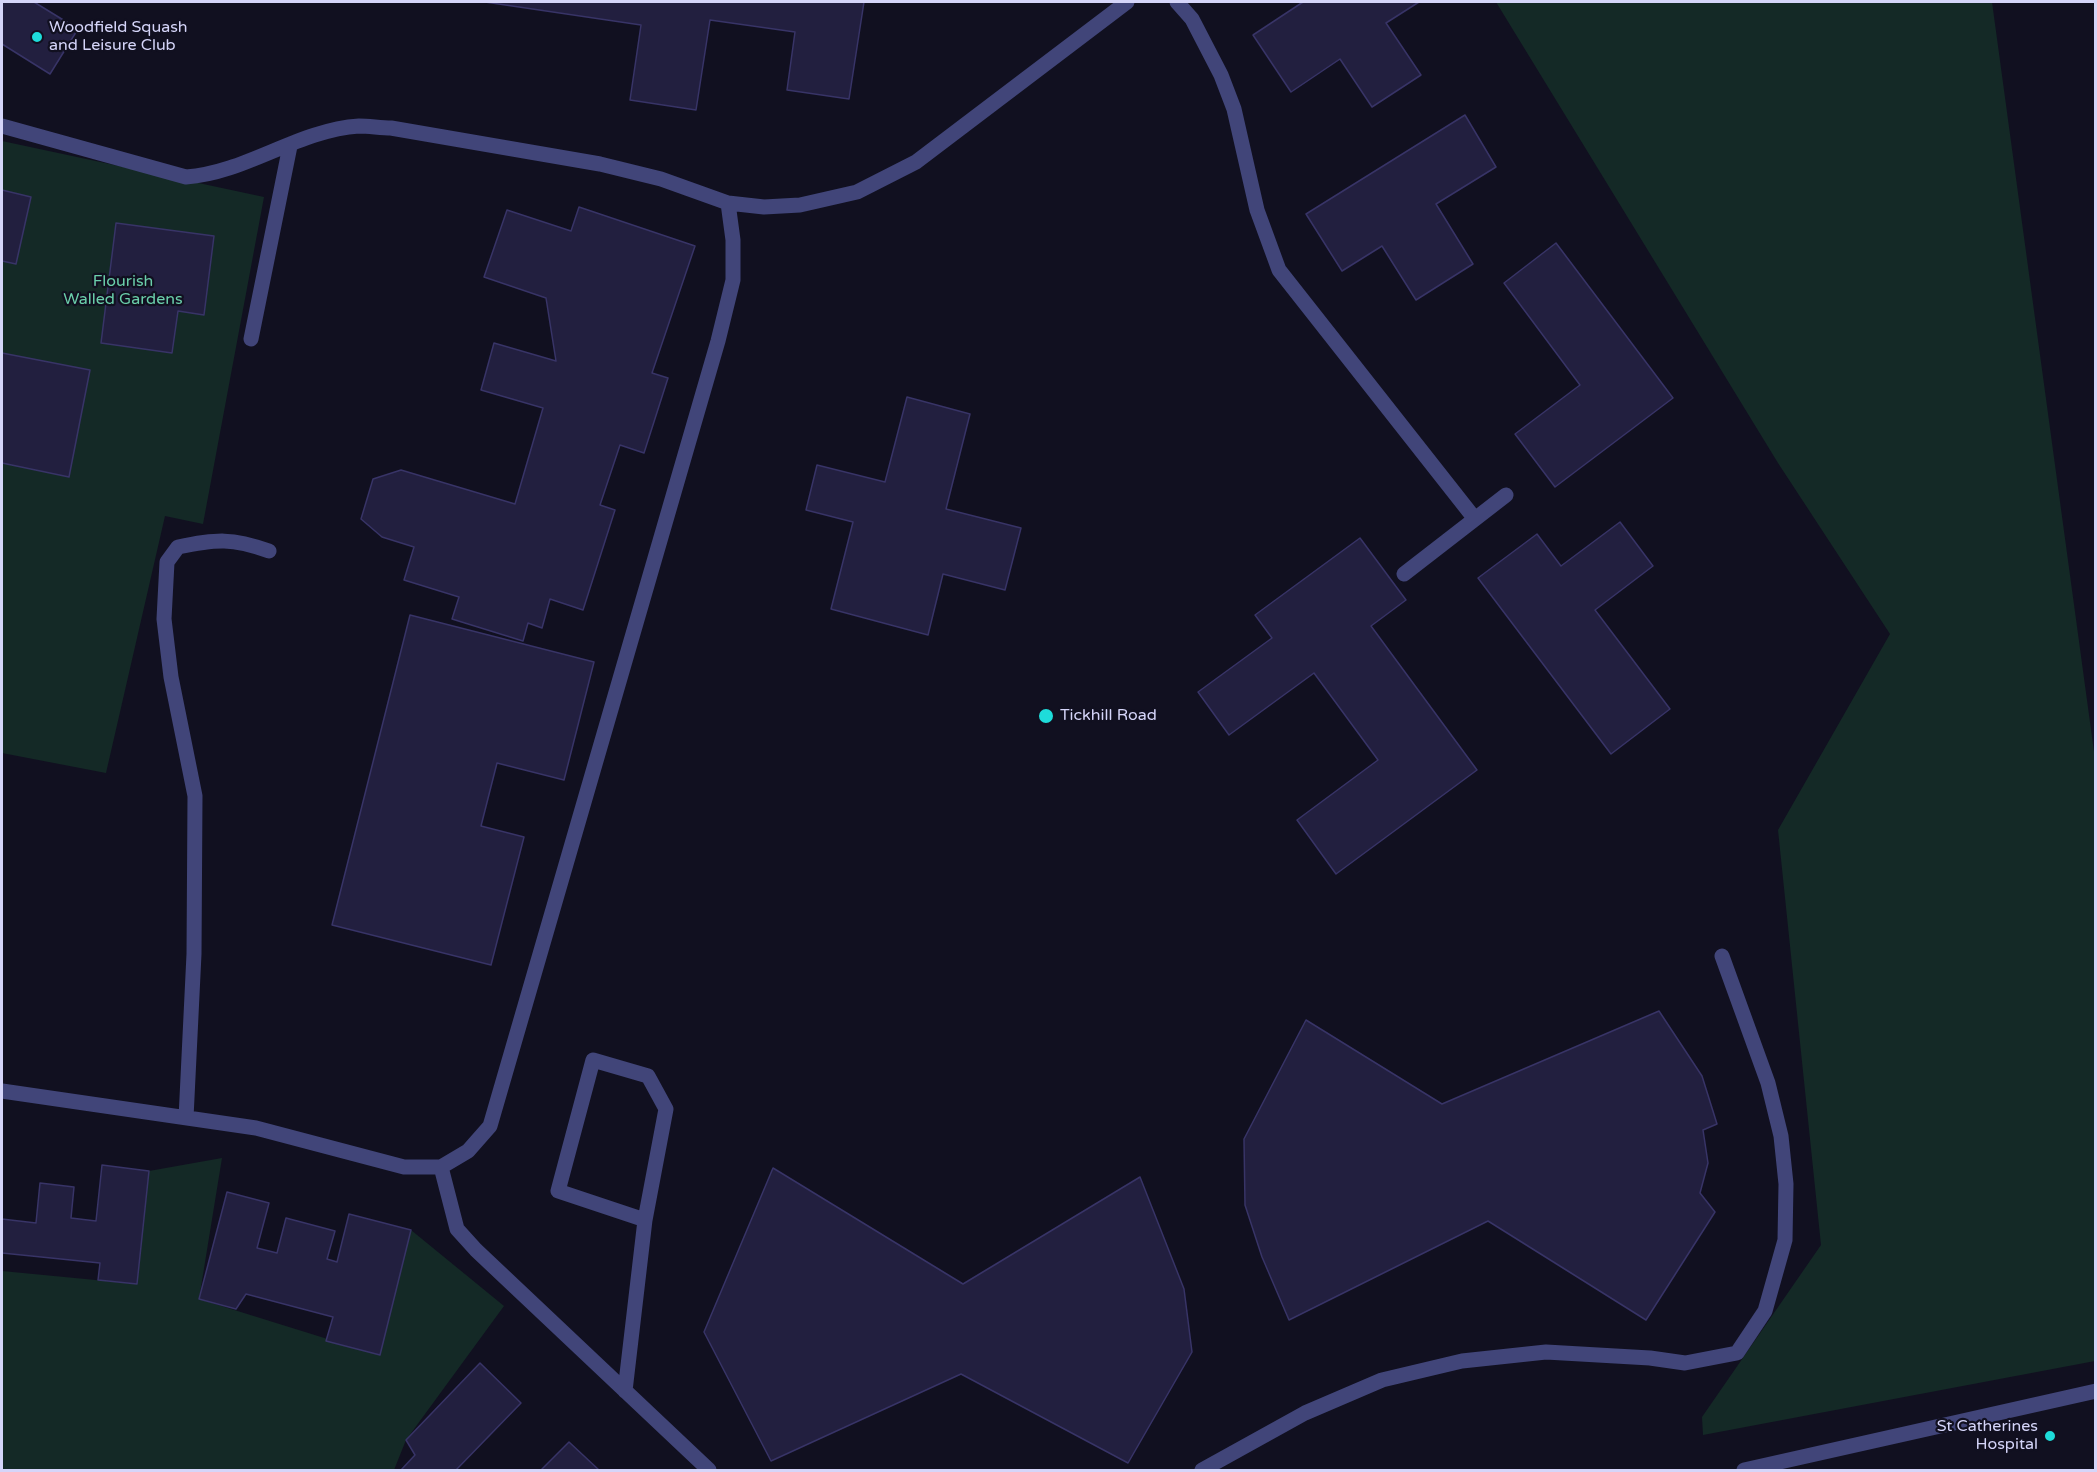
<!DOCTYPE html>
<style>
body{margin:0}
#map{position:relative;width:2097px;height:1472px;overflow:hidden;background:#111020;font-family:"Varela Round",sans-serif}
canvas{display:block}
.frame{position:absolute;inset:0;border:3px solid #d5d5f9;pointer-events:none}
</style>
<div id="map">
<canvas width="2097" height="1472"></canvas>
<div class="frame"></div>
</div>
<script>
const ctx = document.querySelector('canvas').getContext('2d');
ctx.lineJoin = 'round';
function fillPath(path, color) {
  ctx.fillStyle = color;
  ctx.fill(path, 'evenodd');
}
function trace(path, color, width, dash) {
  ctx.strokeStyle = color;
  ctx.lineWidth = width;
  ctx.lineCap = dash ? 'butt' : 'round';
  ctx.setLineDash(dash || []);
  ctx.stroke(path);
}
function label(font, color, halo, rows, align = 'center') {
  ctx.font = font + ' "Varela Round",sans-serif';
  ctx.lineWidth = 4.5;
  ctx.setLineDash([]);
  ctx.textBaseline = 'middle';
  ctx.strokeStyle = halo;
  ctx.fillStyle = color;
  for (const [text, x, y, turn = 0] of rows) {
    ctx.save();
    ctx.translate(x, y);
    ctx.rotate((+turn || 0) * Math.PI / 180);
    ctx.textAlign = isNaN(turn) ? turn : align;
    if (halo) ctx.strokeText(text, 0, 0);
    ctx.fillText(text, 0, 0);
    ctx.restore();
  }
}
fillPath(new Path2D(`
 M1496,2H1992L2095,759V1361L1703,1435L1702,1417L1821,1245L1778,830L1890,634L1778,463Z
 M2,141L264,197L203,524L165,516L106,773L2,753Z
 M222,1158L199,1299L379,1355L411,1230L504,1306L406,1440L394,1470H2V1271L137,1284L149,1171Z`), '#142926');
const building = new Path2D(`
 M2,2H34L78,29L50,74L2,44Z
 M485,2H864L849,99L787,90L795,32L710,20L696,110L630,100L641,25Z
 M1303,2H1419L1386,23L1421,75L1372,107L1340,59L1291,92L1253,35Z
 M1465,115L1496,167L1436,204L1473,264L1416,300L1382,246L1342,271L1306,214Z
 M2,190L31,197L16,264L2,261Z
 M579,207L695,246L652,373L668,378L644,453L620,445L600,505L615,510L583,610L550,599L542,628L528,623L523,641L452,619L459,597L404,580L414,547L382,537L361,519L373,479L401,470L515,504L543,408L481,390L494,343L556,361L546,298L484,277L507,210L571,231Z
 M116,223L214,236L204,315L178,311L172,353L101,343Z
 M1556,243L1673,398L1555,487L1515,434L1580,385L1504,283Z
 M2,353L90,370L69,477L2,463Z
 M907,397L970,414L946,509L1021,528L1005,590L943,574L928,635L831,609L853,522L806,510L817,465L885,482Z
 M1620,522L1653,566L1595,610L1670,709L1611,754L1478,578L1537,534L1561,566Z
 M1360,538L1406,600L1371,626L1477,770L1336,874L1297,820L1378,760L1314,673L1229,735L1198,692L1272,638L1255,615Z
 M410,615L594,662L564,780L497,763L481,826L524,837L491,965L332,925Z
 M1659,1011L1702,1076L1717,1124L1703,1130L1708,1163L1700,1193L1715,1212L1646,1320L1488,1221L1289,1320L1262,1257L1245,1205L1244,1139L1306,1020L1442,1104Z
 M102,1165L149,1171L137,1284L98,1280L100,1263L2,1253V1219L36,1223L40,1183L74,1187L71,1218L96,1221Z
 M773,1168L963,1284L1140,1177L1184,1289L1192,1352L1128,1463L961,1374L771,1461L704,1332Z
 M227,1192L269,1203L257,1248L277,1253L286,1218L335,1231L327,1259L337,1262L349,1214L411,1230L380,1355L326,1341L333,1317L246,1294L236,1309L199,1299Z
 M480,1363L521,1403L456,1470H401L415,1455L406,1440Z
 M569,1442L599,1470H541Z`);
fillPath(building, '#221f3f');
trace(building, '#383467', 1.5);
trace(new Path2D(`
 M1177,2L1192,19L1221,75L1234,109L1257,210L1279,270L1475,519
 M2,126L186,177C246,173 298,130 359,126C369,126 381,128 391,128L600,164L661,179L728,203L764,207L800,205L857,192L916,162L1127,2
 M251,339L290,146
 M1404,574L1506,495
 M2,1091L256,1128L404,1167H441L468,1151L490,1126L718,341L733,280V240L728,203
 M186,1118L194,954L195,796L171,677L164,619L167,562L178,547C217,539 232,538 269,551
 M441,1167L457,1229L476,1250L709,1470
 M625,1391L645,1220L666,1109L648,1076L593,1060L558,1191L645,1220
 M1202,1470L1305,1413L1382,1380L1462,1361L1546,1352L1650,1358L1685,1363L1737,1353L1765,1311L1785,1240L1786,1184L1781,1136L1768,1083L1722,956
 M1744,1470L2096,1391`), '#414579', 15);
for (const [x, y, r, color] of [
 [37,37,6,"#1edcda"],
 [1046,716,8,"#1edcda"],
 [2050,1436,6,"#1edcda"]
]) {
  const dot = new Path2D();
  dot.arc(x, y, r, 0, 2 * Math.PI);
  ctx.fillStyle = color;
  ctx.fill(dot);
  trace(dot, '#111020', 2);
}
label('16px', '#d5d5f9', '#111020', [
 ["Woodfield Squash",49,28],
 ["and Leisure Club",49,46],
 ["Tickhill Road",1060,716],
 ["St Catherines",2038,1427,"right"],
 ["Hospital",2038,1445,"right"]
], 'left');
label('16px', '#6bcfab', '#111020', [
 ["Flourish",123,282],
 ["Walled Gardens",123,300]
]);
</script>
